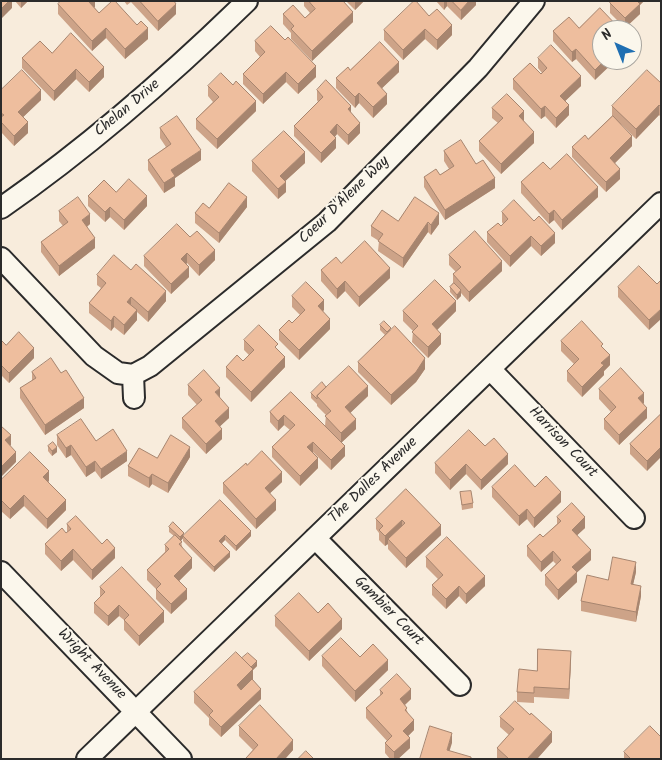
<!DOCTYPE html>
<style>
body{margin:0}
#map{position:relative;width:662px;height:760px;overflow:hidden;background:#f8ecdc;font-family:Kalam,sans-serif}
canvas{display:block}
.frame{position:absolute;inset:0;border:2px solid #2b2b2b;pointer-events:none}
.north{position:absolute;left:592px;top:20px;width:50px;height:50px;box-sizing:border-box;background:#fbf7ec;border:1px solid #a8a59f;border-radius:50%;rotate:316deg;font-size:14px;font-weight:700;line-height:20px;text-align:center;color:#2b2b2b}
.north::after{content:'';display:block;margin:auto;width:18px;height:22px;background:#1f6fb2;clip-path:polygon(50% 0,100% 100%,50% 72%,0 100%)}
</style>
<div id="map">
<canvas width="662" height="760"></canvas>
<div class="frame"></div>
<div class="north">N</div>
</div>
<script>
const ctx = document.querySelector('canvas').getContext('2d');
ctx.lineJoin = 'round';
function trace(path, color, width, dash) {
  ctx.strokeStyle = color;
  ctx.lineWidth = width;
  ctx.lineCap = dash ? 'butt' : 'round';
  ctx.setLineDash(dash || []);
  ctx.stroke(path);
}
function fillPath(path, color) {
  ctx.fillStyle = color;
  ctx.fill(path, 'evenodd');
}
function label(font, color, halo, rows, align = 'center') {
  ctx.font = font + ' Kalam,sans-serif';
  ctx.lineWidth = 4;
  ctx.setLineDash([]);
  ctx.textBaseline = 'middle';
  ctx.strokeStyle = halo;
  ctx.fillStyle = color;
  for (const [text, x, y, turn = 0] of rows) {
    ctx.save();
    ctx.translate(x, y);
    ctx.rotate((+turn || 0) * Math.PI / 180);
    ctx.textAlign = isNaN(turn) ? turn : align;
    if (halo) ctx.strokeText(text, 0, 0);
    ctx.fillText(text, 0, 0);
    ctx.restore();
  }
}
const minor = new Path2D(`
 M1,208C89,147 170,76 247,1
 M1,258L94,356L118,373L133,375L150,366L327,222L478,68L534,1
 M490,369L634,518
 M133,375L134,398
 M315,538L460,685
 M1,572L181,759
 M87,759L661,203`);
trace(minor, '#2b2b2b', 24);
trace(minor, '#fbf7ec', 20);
fillPath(new Path2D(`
 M15,1H28L21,8Z
 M95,1L94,7L99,13L148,39L125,59L106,38L92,51L58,14V4Z
 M124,1H174L176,14L158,31L131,2L127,5Z
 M304,1H343L353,22L312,61L291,39V33L283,24V14L305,18L310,13L304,6Z
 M346,1H364L355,10Z
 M436,1H476V5L461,20L447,6L444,10Z
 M611,1H644L640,5V14L625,28L610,13V3Z
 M600,8L595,80L576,59L572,62L553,41V31L579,28Z
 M429,16L452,35L437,50L425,39L403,60L384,40V30Z
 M255,41L316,77L298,94L286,82L263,104L243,84V74L260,57L255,51Z
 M52,53L104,77L89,92L76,79L54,101L22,68V58Z
 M538,58L581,86L565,101L569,115L556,128L545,116L541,119L513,89V79L541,74L542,73L538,68Z
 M350,70L399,72L382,88L387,104L373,118L359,103L355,108L336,88V78Z
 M661,83V117L659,115L636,139L621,124L632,146L615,163L620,179L606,192L572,157V147L588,139L612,116V106Z
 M208,86L256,111L217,149L196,129V119L213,102L208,96Z
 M1,90L41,100L23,117L28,133L14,146L1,132Z
 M317,90L351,113L360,133L348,145L337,134L335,137L336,148L321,163L294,136V126L318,102L317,100Z
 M492,108L524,121L534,143L501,174L479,151V141L498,123L492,118Z
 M160,128L201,160L175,178V186L164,193L148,170V160L166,147L160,138Z
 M444,151L476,164L495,188L445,220L424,187V177L440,175L449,169L444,161Z
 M252,161L305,163L285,181L286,192L278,199L252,171Z
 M521,182L598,197L562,230L554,220L549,224L521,193Z
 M116,192L147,206L124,230L110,217L105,222L88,206V196Z
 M247,207L219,243L195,223V213L209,208Z
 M59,211L90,224L87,227L95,248L59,276L41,252V242L63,226L59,221Z
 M502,212L555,243L541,256L531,246L510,267L487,242V232L501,226L503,224L502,222Z
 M398,221L439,224L431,235L428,232L403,268L378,251L379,241L371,236V226Z
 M190,237L215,260L199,276L187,263L186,265L189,277L171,294L144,266V256Z
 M449,255L502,271L469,302L461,293V296L457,300L450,292V287L453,283V274L456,272L449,265Z
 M321,270L390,278L359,307L345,291L337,299L321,281Z
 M97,275L166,301L148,322L137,312V320L124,335L114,327L111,331L89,313V303L101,288L97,285Z
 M657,284L649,330L618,297V287Z
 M292,296L324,310L323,311L330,329L299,360L279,340V330L292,323L300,315L292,307Z
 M403,311H456L437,330L441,344L428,358L412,342L413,331L403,321Z
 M380,325L391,330L425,369L416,382L391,405L358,372V362L385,335L380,330Z
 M1,340L6,345L34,358L9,383L2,376Z
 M244,340L278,350L285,367L251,402L226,377V367L243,361L249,355L244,350Z
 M561,341L603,348L610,365L604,371V375L582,397L567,381V371L574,364L561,351Z
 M32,372L84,408L45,435L20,398V388L32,381Z
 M188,385L220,398L229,418L220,426L222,439L206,454L182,428V418L197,405L188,395Z
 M326,387L368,396L350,413L356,429L341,443L345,456L331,470L313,452L318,468L300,486L272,457V447L290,430L284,425L278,431L270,422V412L291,392L325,426L326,415L317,406V404L311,398V393Z
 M599,389L644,403L643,404L647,418L619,445L604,429V419L611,412L599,399Z
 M661,414L647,471L630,454V444Z
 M57,435L96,441L127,461L101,479L95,471L86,477L71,455L66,458L57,445Z
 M48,446L57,452L52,456L48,451Z
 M485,446L508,464L481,490L466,474L450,490L435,473V463Z
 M190,457L168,493L152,484L149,488L128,476V466L157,458Z
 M247,465L282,482L270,493L276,510L256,529L223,493V483Z
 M1,480L49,481L48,482L66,510L47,529L24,506L10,519L1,511Z
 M492,487H535L561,502L534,528L527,519L519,526L492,497Z
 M406,489L441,535L406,568L388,549V544L385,546L379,540V533L376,529V519Z
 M460,492L473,503V508L462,510Z
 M220,500L251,536L236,551L225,540L222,543L230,557L214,572L183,541V538L181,541L182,546L192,568L179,581L187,599L171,614L156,599V589L147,580V570L165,552V545L174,536L169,532V527L184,536Z
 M557,517L585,528L577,535L591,560L577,572V582L558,600L545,585V575L556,564L553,561L541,572L527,556V546L543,537L557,524Z
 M67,524L115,558L92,580L73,560L61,571L45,554V544L67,533Z
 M426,557L485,586L466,604L459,596L446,609L432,595V585L438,579L426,567Z
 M636,572L633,584L641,596L636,622L581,611V601L608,580Z
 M100,587L164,622L139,646L124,630V620L119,616L108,626L94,613V603L100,597Z
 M318,613L342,629L309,661L275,626V616Z
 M322,656L360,657L388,670L355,702L322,666Z
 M242,658L257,666L253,670V680L261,699L221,737L209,725V718L194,703V692Z
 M571,661L569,699L534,697V703L517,702V692Z
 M380,690L411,699L405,705L414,730L408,736L410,748L398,759H390L385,753V743L387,741L366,718V708L380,696Z
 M500,717L552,742L537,759H498L497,758V748L509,735L500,727Z
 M239,726L293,750L285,759H246V758L253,750L239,736Z
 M624,752L661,759H624Z`), '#cda388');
fillPath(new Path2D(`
 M9,1H12V8L1,19V9Z
 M21,1H28L21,8Z
 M90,1H95V7L89,12Z
 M355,1H364L355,10Z
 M444,1H447V6L444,10Z
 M469,1H476V5L461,20V10Z
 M635,1H644L640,5V14L625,28V18Z
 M176,4V14L158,31V21Z
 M353,12V22L312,61V51Z
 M452,25V35L437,50V40Z
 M106,28V38L92,51V41Z
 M148,28V39L125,59V49Z
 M425,29V39L403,60V50Z
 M576,49V59L572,62V52Z
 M605,60H616L595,80V70Z
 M399,62V72L377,93V83Z
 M316,66V77L298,94V84Z
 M104,67V77L89,92V82Z
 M76,69V79L54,101V91Z
 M286,72V82L263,104V94Z
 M581,76V86L560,106V96Z
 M41,90V100L18,122V112Z
 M359,93V103L355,108V97Z
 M387,94V104L373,118V107Z
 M256,101V111L217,149V139Z
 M569,105V115L556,128V118Z
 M659,105V115L636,139V129Z
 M351,106V116L348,109Z
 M545,106V116L541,119V109Z
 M524,111V121L519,126V116Z
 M28,122V133L14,146V136Z
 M360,123V133L348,145V135Z
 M337,124V134L330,142V132Z
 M534,132V143L501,174V164Z
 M632,136V146L610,168V158Z
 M336,138V148L321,163V153Z
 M201,150V160L175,178V186L164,193V183L171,170Z
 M305,152V163L280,186V176Z
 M620,169V179L606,192V182Z
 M495,178V188L445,220V210Z
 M286,182V192L278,199V189Z
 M598,187V197L562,230V220Z
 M147,196V206L124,230V220Z
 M247,197V207L219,243V233Z
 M110,207V217L105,222V212Z
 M554,210V220L549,224V214Z
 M439,213V224L431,235V225Z
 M90,214V224L82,230V220Z
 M428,222V232L403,268V258Z
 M555,233V243L541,256V246Z
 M531,236V246L510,267V256Z
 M95,238V248L59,276V266Z
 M215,250V260L199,276V265Z
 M187,253V263L181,269V259Z
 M502,261V271L469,302V292Z
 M189,267V277L171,294V284Z
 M390,268V278L359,307V297Z
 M345,281V291L337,299V289Z
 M461,290V296L457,300V295Z
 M166,291V301L148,322V312Z
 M131,297V307L127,302Z
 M324,300V310L318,316V306Z
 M456,301V311L432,335V324Z
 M661,309V319L649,330V320Z
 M137,310V320L124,335V325Z
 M114,316V327L111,331V321Z
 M330,319V329L299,360V350Z
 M441,334V344L428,358V347Z
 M34,348V358L9,383V373Z
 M610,355V365L604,371V375L582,397V387L601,363Z
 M285,357V367L251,402V392Z
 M425,358V369L416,382L391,405V395Z
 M2,366V376L1,377V367Z
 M368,386V396L345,418V407Z
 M220,388V398L215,392Z
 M644,393V403L638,408V398Z
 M84,398V408L45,435V425Z
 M229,408V418L215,431V421Z
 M647,408V418L619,445V435Z
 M284,415V425L278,431V421Z
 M356,419V429L341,443V433Z
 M222,429V439L206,454V444Z
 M11,435V445L5,451V440Z
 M313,442V452L307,457V447Z
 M71,445V455L66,458V448Z
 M345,446V456L331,470V460Z
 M57,447V452L52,456V451Z
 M190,447V457L168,493V483Z
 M661,447V457L647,471V461Z
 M127,451V461L101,479V469Z
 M16,452V462L1,477V467Z
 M508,454V464L481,490V480Z
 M318,458V468L300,486V476Z
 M95,461V471L86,477V467Z
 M466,464V474L450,490V480Z
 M49,471V481L43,487V477Z
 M282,472V482L265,498V488Z
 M152,474V484L149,488V478Z
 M561,492V502L534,528V518Z
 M24,495V506L10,519V509Z
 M66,500V510L47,529V519Z
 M276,500V510L256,529V519Z
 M527,509V519L519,526V516Z
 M585,517V528L572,540V530Z
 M402,520V530L388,539V544L385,546V536Z
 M441,525V535L406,568V558Z
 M251,531V536L236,551V546Z
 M184,533L183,538L180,542V537Z
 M225,535V540L219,546V541Z
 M115,548V558L92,580V570Z
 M73,549V560L61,571V561Z
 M591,550V560L572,577V567Z
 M553,551V561L541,572V562Z
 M230,552V557L214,572V567Z
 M192,558V568L174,586V576Z
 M636,562V572L631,594V584Z
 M577,572V582L558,600V590Z
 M485,576V586L466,604V594Z
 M459,586V596L446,609V599Z
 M641,586V596L636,622V612Z
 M187,589V599L171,614V604Z
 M119,605V616L108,626V616Z
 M164,611V622L139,646V636Z
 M342,619V629L309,661V651Z
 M571,651V661L569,699V689Z
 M388,660V670L355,702V691Z
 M257,661V666L253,670V679L237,695V685Z
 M261,689V699L221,737V727Z
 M411,689V699L400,709V699Z
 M414,720V730L403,741V731Z
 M552,732V742L537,759H527Z
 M452,733V743L447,759V750Z
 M410,738V748L398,759H394V752Z
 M293,740V750L285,759H276Z`), '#a7856f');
const building = new Path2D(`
 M1,1H9L1,9Z
 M61,1H90L89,2L99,13L112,1H115L137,25L141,21L148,28L125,49L106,28L92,41L58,4Z
 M140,1H174L176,4L158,21Z
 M309,1H343L353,12L312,51L291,29L294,26L283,14L293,5L305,18L315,9Z
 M414,1H416L429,16L437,9L452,25L437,40L425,29L403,50L384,30Z
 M452,1H469L461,10Z
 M611,1H637L640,4L625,18L610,3Z
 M600,8L621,30H602V60H605L595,70L576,49L572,52L553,31L569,17L579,28Z
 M271,26L285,40L288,37L316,66L298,84L286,72L263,94L243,74L265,52L255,41Z
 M71,33L104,67L89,82L76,69L54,91L22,58L40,41L52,53Z
 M380,42L399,62L377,83L387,94L373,107L359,93L355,97L336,78L348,67L350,70Z
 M551,45L581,76L560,96L569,105L556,118L545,106L541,109L513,79L530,63L541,74L547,68L538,58Z
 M22,70L41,90L18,112L28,122L14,136L1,122V117L4,115L1,113V90Z
 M647,70L661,83V107L659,105L636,129L612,106Z
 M221,73L233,85L236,81L256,101L217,139L196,119L219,97L208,86Z
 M326,80L351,106L348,109L360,123L348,135L337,124L330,132L336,138L321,153L294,126L323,97L317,90Z
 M507,94L524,111L519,116L534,132L501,164L479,141L503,118L492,108Z
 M177,116L201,150L171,170L175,176L164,183L148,160L171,144L160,128Z
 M613,116L632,136L610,158L620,169L606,182L572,147L585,135L588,139Z
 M284,131L305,152L280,176L286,182L278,189L252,161Z
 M461,140L476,164L483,160L495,178L445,210L424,177L436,169L440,175L454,166L444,151Z
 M567,154L598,187L562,220L554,210L549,214L521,182L543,162L550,169Z
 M129,179L147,196L124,220L110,207L105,212L88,196L104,180L116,192Z
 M229,183L247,197L219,233L195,213L203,203L209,208Z
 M78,197L90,214L82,220L95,238L59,266L41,242L68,222L59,211Z
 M415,197L439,213L431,225L428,222L403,258L378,241L383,234L371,226L382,210L398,221Z
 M514,200L534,221L539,216L555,233L541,246L531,236L510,256L487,232L498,223L501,226L508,219L502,212Z
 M177,224L190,237L197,231L215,250L199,265L187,253L181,259L189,267L171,284L144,256Z
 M475,231L502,261L469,292L453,274L461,267L449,255Z
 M365,241L390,268L359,297L345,281L337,289L321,270L336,257L341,263Z
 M114,255L131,270L136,264L166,291L148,312L131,297L127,302L137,310L124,325L114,316L111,321L89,303L106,283L97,275Z
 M639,266L657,284L661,280V309L649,320L618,287Z
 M435,280L456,301L432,324L441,334L428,347L412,332L418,326L403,311Z
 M306,282L324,300L318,306L330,319L299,350L279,330L289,320L292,323L305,310L292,296Z
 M454,283L461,290L457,295L450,287Z
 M384,321L391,328L387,332L380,325Z
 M582,321L603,344L601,346L610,355L601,363L604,365L582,387L567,371L579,359L561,341Z
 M259,325L278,344L275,347L285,357L251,392L226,367L237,355L243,361L254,350L244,340Z
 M395,326L425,358L416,372L391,395L358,362Z
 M19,332L34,348L9,373L2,366L1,367V340L6,345Z
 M51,358L61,373L66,370L84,398L45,425L20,388L36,378L32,372Z
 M349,366L368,386L345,407L356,419L341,433L325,416L331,411L317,396Z
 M621,368L644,393L638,398L647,408L619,435L604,419L616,407L599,389Z
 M204,370L220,388L215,392L229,408L215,421L222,429L206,444L182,418L202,400L188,385Z
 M322,382L326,387L317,396V399L311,393Z
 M291,392L345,446L331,460L313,442L307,447L318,458L300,476L272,447L295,425L284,415L278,421L270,412Z
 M661,414V447L647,461L630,444Z
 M81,419L96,441L113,429L127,451L101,469L95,461L86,467L71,445L66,448L57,435Z
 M1,426L11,435L5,440L16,452L1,467Z
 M469,430L485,446L494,438L508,454L481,480L466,464L450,480L435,463Z
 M171,435L190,447L168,483L152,474L149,478L128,466L139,448L157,458Z
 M53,442L57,447L52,451L48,446Z
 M262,451L282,472L265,488L276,500L256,519L223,483L246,463L247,465Z
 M30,452L49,471L43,477L66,500L47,519L24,495L10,509L1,500V480Z
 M515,465L535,487L546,476L561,492L534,518L527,509L519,516L492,487Z
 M406,489L441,525L406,558L388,539L405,523L402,520L385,536L379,530L383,526L376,519Z
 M471,491L473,503L462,505L460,492Z
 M220,500L251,531L236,546L225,535L219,541L230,552L214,567L183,536Z
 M572,503L585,517L572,530L591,550L572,567L577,572L558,590L545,575L561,560L553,551L541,562L527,546L540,534L543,537L561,521L557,517Z
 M76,516L102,544L107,539L115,548L92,570L73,549L61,561L45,544L62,528L66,533L71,529L67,524Z
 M173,522L184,533L180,537L169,527Z
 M175,535L182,542L179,544L192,558L174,576L187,589L171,604L156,589L161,584L147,570L169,549L165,545Z
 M447,537L485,576L466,594L459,586L446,599L432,585L443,575L426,557Z
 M613,557L636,562L631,584L641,586L636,612L581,601L587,575L608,580Z
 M122,567L164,611L139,636L124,620L129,615L119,605L108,616L94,603L105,592L100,587Z
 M299,593L318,613L328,603L342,619L309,651L275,616Z
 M341,638L360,657L373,644L388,660L355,691L322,656Z
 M538,649L571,651L569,689L534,687V693L517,692L519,669L537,671Z
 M236,652L253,669L237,685L241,690L252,679L261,689L221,727L209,715L213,711L194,692Z
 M248,653L257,661L251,667L242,658Z
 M397,674L411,689L400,699L407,708L405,710L414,720L403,731L410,738L394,752L385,743L392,736L366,708L383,693L380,690Z
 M515,701L530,715L531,713L552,732L527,759H509L497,748L514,729L500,717Z
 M260,705L293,740L276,759H247L246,758L258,745L239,726Z
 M430,726L452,733L447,750L471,757V759H420Z
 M650,726L661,737V759H631L624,752Z
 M306,751L314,759H298Z`);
fillPath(building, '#eebe9e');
trace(building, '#a7856f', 1);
label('15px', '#2b2b2b', '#fbf7ec', [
 ["Chelan Drive",128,109,-40],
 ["Coeur D'Alene Way",345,201,-44],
 ["Harrison Court",562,443,46],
 ["The Dalles Avenue",374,481,-44],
 ["Gambier Court",388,612,45],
 ["Wright Avenue",91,665,46]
]);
</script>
